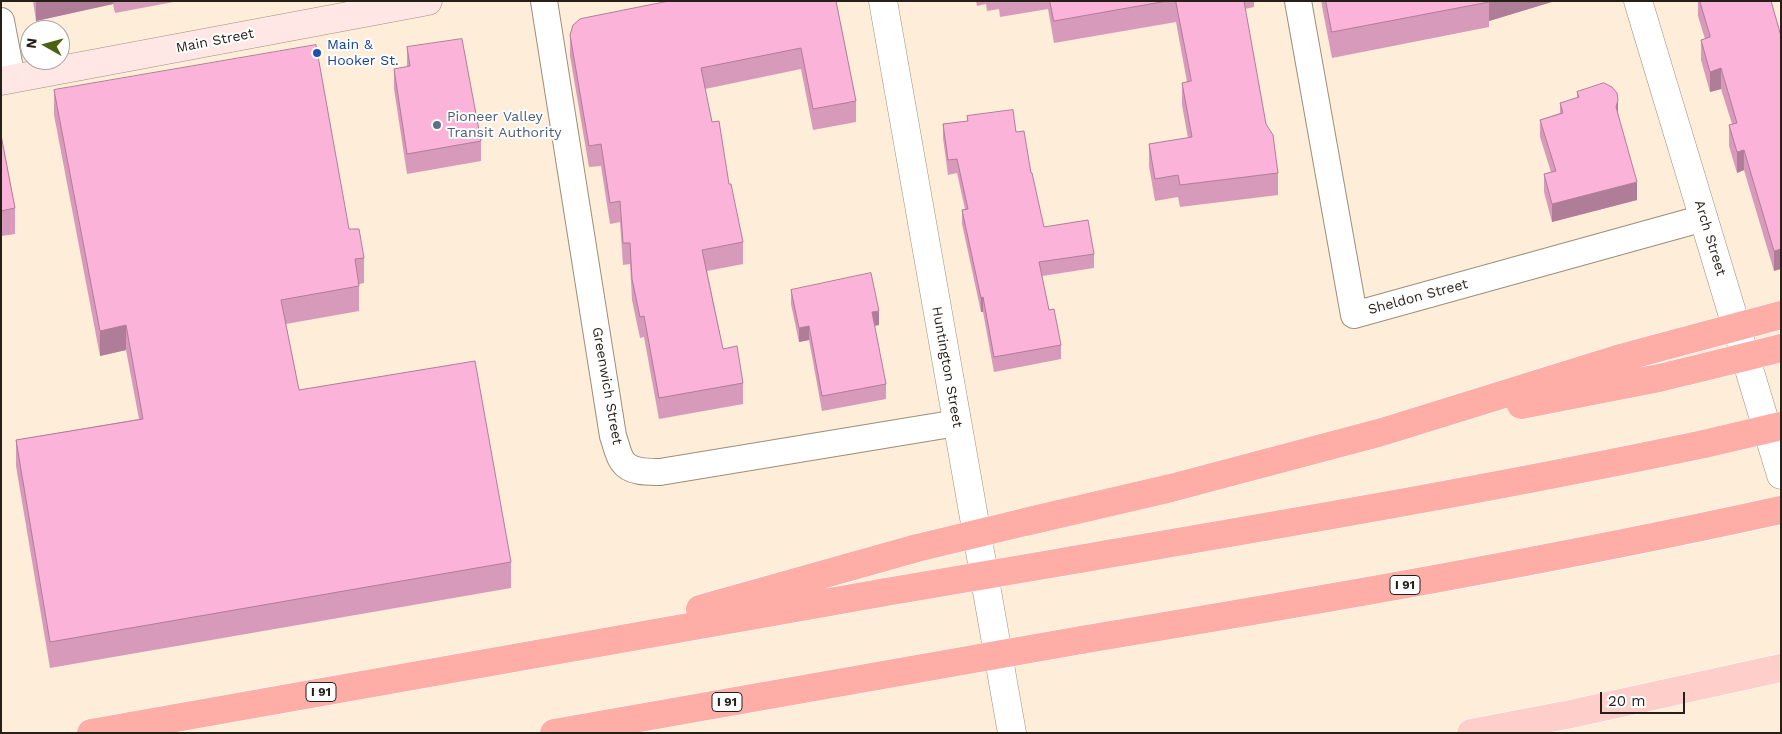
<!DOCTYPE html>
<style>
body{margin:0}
#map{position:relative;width:1782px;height:734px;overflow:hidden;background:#fdedd9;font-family:"Work Sans",sans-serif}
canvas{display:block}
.frame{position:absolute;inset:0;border:2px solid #251f18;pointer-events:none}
.north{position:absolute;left:20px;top:20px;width:50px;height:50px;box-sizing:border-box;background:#fff;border:1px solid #a8a5a3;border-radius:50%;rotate:277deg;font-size:14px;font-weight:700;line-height:20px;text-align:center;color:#251f18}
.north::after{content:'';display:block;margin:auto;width:18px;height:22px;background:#4b6310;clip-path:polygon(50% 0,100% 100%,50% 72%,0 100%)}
.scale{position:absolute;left:1600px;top:692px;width:85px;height:22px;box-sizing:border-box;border:2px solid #251f18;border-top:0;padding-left:6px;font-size:15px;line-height:18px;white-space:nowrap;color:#251f18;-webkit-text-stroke:4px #fff;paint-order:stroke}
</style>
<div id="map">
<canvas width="1782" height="734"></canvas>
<div class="frame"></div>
<div class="north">N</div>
<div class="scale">20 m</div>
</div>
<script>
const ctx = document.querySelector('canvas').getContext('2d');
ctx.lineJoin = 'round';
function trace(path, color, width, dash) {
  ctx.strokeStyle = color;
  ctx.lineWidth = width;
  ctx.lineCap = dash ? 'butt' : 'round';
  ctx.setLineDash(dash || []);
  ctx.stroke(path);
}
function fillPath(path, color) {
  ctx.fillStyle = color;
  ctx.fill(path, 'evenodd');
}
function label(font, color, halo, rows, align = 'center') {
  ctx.font = font + ' "Work Sans",sans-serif';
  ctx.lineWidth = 4;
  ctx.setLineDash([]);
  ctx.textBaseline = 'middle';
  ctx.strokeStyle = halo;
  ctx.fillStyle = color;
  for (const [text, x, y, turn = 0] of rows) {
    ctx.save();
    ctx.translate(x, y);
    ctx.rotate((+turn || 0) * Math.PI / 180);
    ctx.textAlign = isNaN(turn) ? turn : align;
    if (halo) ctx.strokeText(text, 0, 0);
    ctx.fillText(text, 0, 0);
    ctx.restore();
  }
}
const minor = new Path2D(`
 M544,1L613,436C616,444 618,456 623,462C631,473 649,472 660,472L957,423
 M1298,1L1354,315L1704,218
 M1,21L12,79`);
const tertiary = new Path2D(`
 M883,1L1012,733
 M1638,1L1781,475`);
const secondary = new Path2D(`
 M1,81L428,1`);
const primary = new Path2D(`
 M1471,733L1571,714L1781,668`);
const motorway = new Path2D(`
 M1521,405L1659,378L1688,371
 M1025,522L1171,488L1382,432L1617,359L1680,342
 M1062,562C1276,525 1491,489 1704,444
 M700,609L917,548
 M1081,640C1315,601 1549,561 1781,510
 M91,733L886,592
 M554,733L900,672`);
trace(minor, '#9d8e7c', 28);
trace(tertiary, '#9d8e7c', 29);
trace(secondary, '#9d8e7c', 29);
trace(primary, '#fff', 29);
trace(motorway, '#fff', 29);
trace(minor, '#fff', 26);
trace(tertiary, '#fff', 28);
trace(secondary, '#ffe7e5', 28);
trace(primary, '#fececa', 28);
trace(motorway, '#feaea7', 28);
const motorwayBridge = new Path2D(`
 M1680,342L1781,315
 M1688,371L1781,348
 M1704,444L1781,426
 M917,548L1025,522
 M886,592L1062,562
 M900,672L1081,640`);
trace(motorwayBridge, '#fff', 29, []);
trace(motorwayBridge, '#feaea7', 28);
fillPath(new Path2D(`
 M33,1H179L115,13L113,4L36,21Z
 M836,1L856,101V122L813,130L801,69L705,89L712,122L729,184L743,242V264L707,271L723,349L743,383V404L659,419L644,337L640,338L632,300L630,264L623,265L620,222L610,224L601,166L589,167L570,56V35Z
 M976,1H1254V7L1245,9L1266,124L1278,173V195L1180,207L1178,197L1155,201L1149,166V144L1188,138L1182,105V83L1187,82L1176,22L1054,43L1048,9L1000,17L999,9L987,11L986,4L977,6Z
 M1321,1H1555L1489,21V27L1332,58Z
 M1698,1H1771L1781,36L1774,271L1744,170L1737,173L1729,146V125L1732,124L1721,89L1710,92L1701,60V40L1705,39L1698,16Z
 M407,47L481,141V161L407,174L394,89V69L407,67Z
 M54,90L349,229L364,258V283L359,284V311L286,324L299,390L511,562V588L50,668L16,466V440L139,419L126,350L100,356L54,115Z
 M1577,92L1618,116L1637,200L1552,222L1544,192V174L1551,172L1540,137V120L1560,113V103L1577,98Z
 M967,116L1016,132L1031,173L1044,227L1094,254V268L1042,276L1049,310L1061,345V359L994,372L983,312H981L962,224V210L965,209L957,173L948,175L943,138V124L967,121Z
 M1,135L15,208V234L1,236Z
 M791,290L879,325L874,326L886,384V399L822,411L809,340L799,342L791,304Z`), '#d89abb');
fillPath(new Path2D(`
 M36,1H113V4L36,21Z
 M1489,1H1555L1489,21Z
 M1721,68V89L1710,92V72Z
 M1618,100V118L1616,107Z
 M1744,150V170L1737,173V152Z
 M1637,182V200L1552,222V204Z
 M1781,249V269L1774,271V251Z
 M983,297V312H981V298Z
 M879,311V325L872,326V312Z
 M126,325V350L100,356V331Z
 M809,326V340L799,342V328Z`), '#b07d98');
const building = new Path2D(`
 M669,1H836L856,101L813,109L801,48L701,68L712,122L719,121L729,184H731L743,242L702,250L723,349L737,346L743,383L659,398L644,316L640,317L632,279L630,243H623L620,201L610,203L601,144L589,146L570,35L573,25L580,19Z
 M1050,1H1167L1054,21Z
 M1176,1H1244L1266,124L1273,135L1278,173L1180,185L1178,175L1155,179L1149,144L1192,137L1182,83L1191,81Z
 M1326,1H1489V2L1332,32Z
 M1700,1H1771L1781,36V249L1774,251L1744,150L1737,152L1729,125L1737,123L1721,68L1710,72L1701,40L1710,37Z
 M462,39L481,141L407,154L394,69L410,66L407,47Z
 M316,45L349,229H359L364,258L355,259L359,286L281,300L299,390L475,361L511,562L50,642L16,440L143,419L126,325L100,331L54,90Z
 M1604,83L1612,87L1617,93L1618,100L1616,107L1637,182L1552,204L1544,174L1556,171L1540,120L1563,113L1560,103L1579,97L1577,92Z
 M1013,110L1016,132L1024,131L1031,173H1032L1044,227L1088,220L1094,254L1039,262L1049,310L1054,309L1061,345L994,357L983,297L981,298L962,210L968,209L957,159L948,160L943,124L968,121L967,116Z
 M1,135L15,208L1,211Z
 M871,273L879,311L872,312L886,384L822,396L809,326L799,328L791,290Z`);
fillPath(building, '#fbb3d9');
trace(building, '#b07d98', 1);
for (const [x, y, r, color] of [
 [317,53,5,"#1a4fb4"],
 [437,125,5,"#5c6f8a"]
]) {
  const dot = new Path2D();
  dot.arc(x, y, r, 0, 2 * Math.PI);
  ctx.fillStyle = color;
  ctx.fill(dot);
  trace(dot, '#fff', 2);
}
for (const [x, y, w] of [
 [1405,585,30],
 [321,692,30],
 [727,702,30]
]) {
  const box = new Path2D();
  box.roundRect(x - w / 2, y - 9.5, w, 19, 4);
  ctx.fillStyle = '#fff';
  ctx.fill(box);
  trace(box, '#251f18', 1);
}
label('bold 12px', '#251f18', null, [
 ["I 91",1405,585],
 ["I 91",321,692],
 ["I 91",727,702]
]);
label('14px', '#251f18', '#fff', [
 ["Main Street",215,41,-11],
 ["Arch Street",1710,238,73],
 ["Sheldon Street",1418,297,-15],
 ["Huntington Street",947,367,80],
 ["Greenwich Street",607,386,80]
]);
label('14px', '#164399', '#fff', [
 ["Main &",327,45],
 ["Hooker St.",327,61]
], 'left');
label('14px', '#4e5e75', '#fff', [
 ["Pioneer Valley",447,117],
 ["Transit Authority",447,133]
], 'left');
</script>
